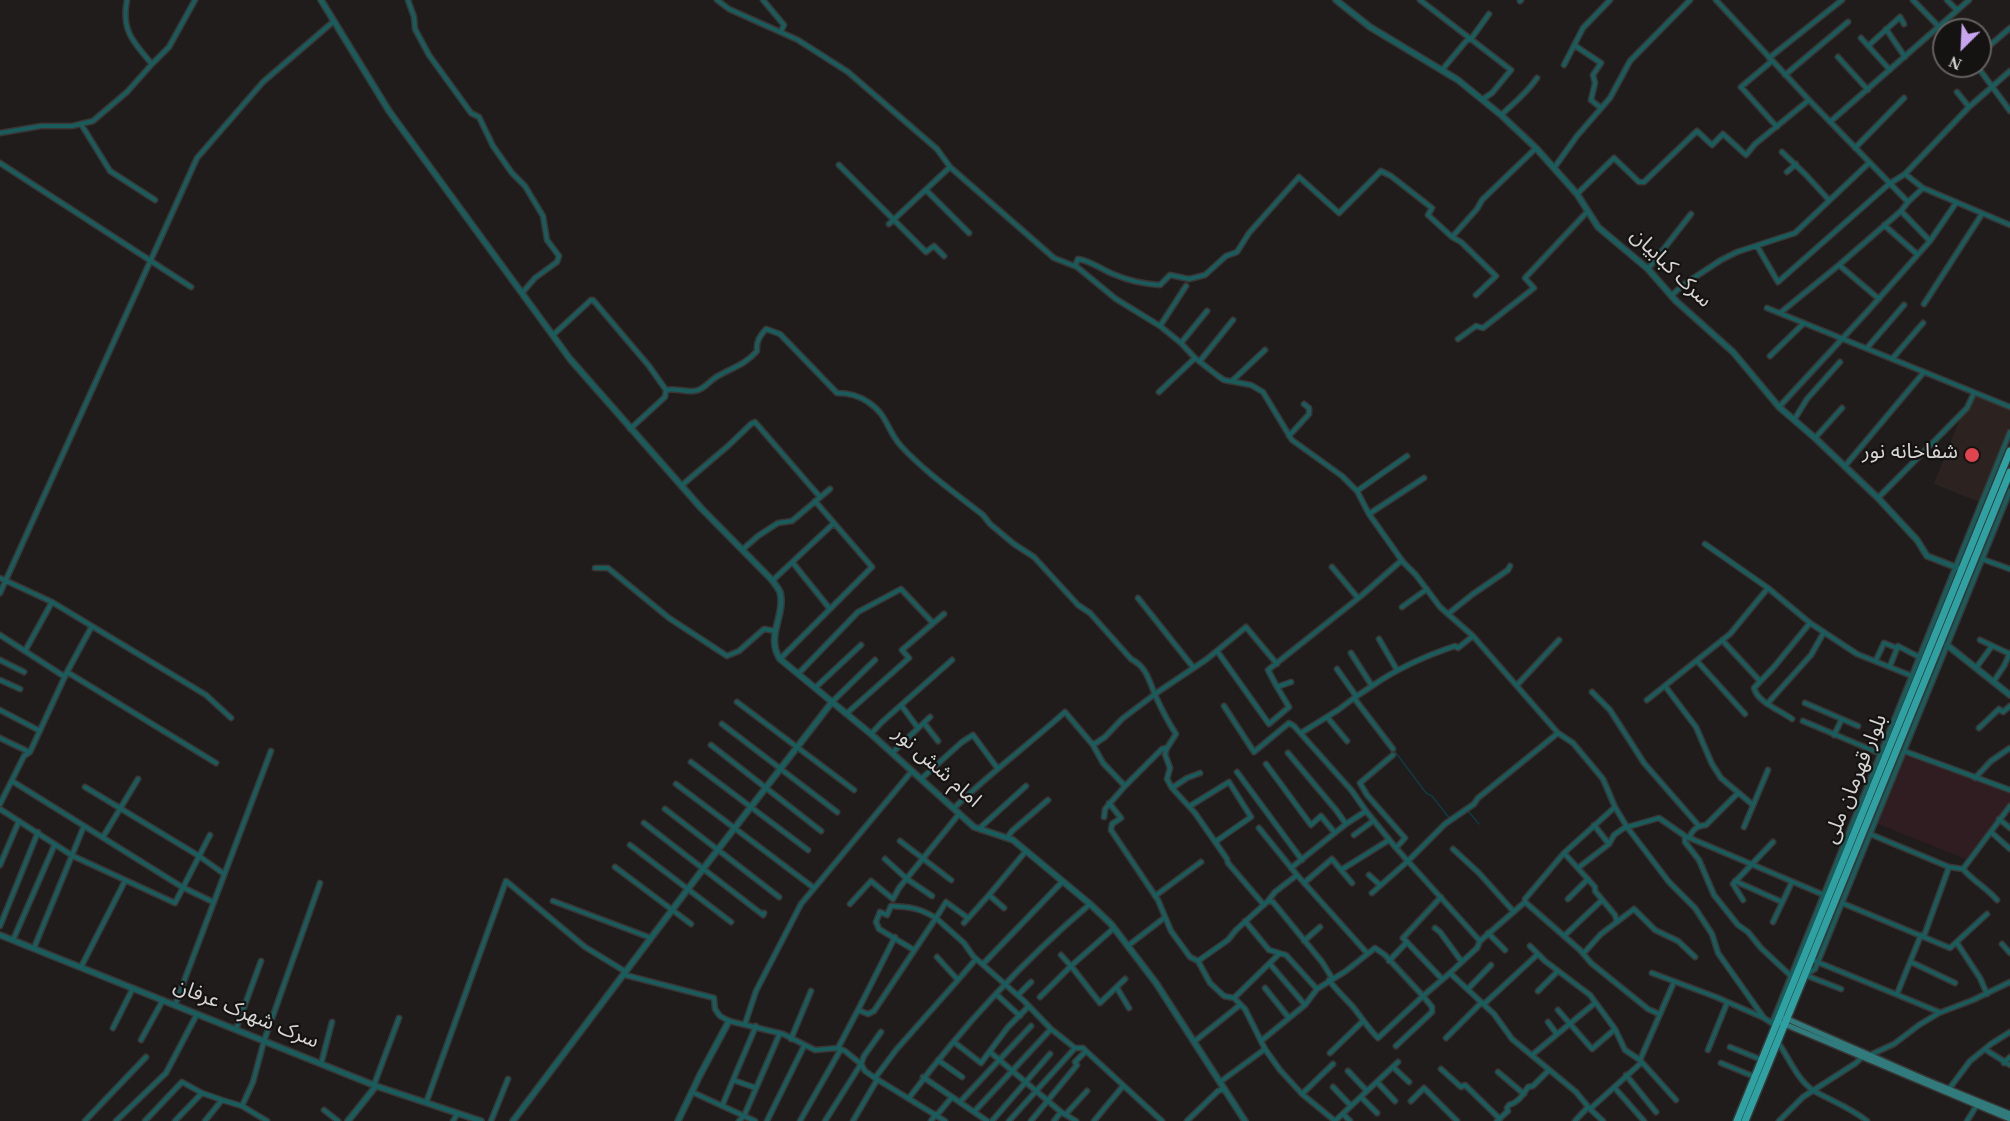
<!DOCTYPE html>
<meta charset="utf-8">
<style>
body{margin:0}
#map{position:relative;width:2010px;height:1121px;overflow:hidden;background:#1f1c1b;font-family:Georgia,serif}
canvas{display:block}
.north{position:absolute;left:1932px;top:18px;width:60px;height:60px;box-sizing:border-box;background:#151312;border:2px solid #636060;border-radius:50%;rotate:204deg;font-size:16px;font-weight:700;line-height:24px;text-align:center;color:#d7d4d4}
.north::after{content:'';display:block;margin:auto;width:21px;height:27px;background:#c7a6ef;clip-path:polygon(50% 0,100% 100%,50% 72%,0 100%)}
</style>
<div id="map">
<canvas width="2010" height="1121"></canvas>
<div class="north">N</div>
</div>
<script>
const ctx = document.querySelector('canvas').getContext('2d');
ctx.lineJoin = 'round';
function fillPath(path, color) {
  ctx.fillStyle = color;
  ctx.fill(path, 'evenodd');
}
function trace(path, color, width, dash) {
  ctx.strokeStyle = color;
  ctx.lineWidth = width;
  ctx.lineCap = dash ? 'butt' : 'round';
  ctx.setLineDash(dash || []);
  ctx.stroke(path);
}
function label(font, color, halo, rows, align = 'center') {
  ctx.font = font + ' Georgia,"Noto Sans Arabic",serif';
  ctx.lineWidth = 4.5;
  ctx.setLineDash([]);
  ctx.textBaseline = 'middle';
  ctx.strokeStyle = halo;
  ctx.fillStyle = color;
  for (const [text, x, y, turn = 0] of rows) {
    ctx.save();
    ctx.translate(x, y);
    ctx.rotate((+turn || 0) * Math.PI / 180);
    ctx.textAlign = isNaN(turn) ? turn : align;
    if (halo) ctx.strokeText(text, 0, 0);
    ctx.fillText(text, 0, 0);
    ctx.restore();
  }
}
fillPath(new Path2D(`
 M1975,396L2010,410V426L1979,502L1934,484L1962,414Z`), '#2c2320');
fillPath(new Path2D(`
 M1906,753L2010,792V806L1968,860L1876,823Z`), '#301d21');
trace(new Path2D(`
 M1393,749L1426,793L1432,796L1450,819
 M1468,811L1479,824`), '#103b42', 1.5);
const minor = new Path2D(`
 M127,0C121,30 133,42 152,64
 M408,0L414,17L415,29L429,55L471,113L479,117L493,146L512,173L525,186L543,216L547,240L559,256L557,262L535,278L522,293
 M717,0L729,9L798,40L848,72L937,149L950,167L1054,258L1077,267L1116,299L1160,326L1181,343L1195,358L1218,376L1224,380L1251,385L1263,392L1292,440L1342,476L1357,491L1369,514L1403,562L1416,575L1440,607L1473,636L1558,733L1573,743L1603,779L1615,807L1627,827L1669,882L1695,908L1712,934L1718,953L1764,1018
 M763,0L784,25L781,31
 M1420,0L1511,70L1492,93L1483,99
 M1716,0L1809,100L1908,202
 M1913,0L1944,32
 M1947,0L1957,10
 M1520,1L1521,0
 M1886,29L1905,57
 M1861,38L1890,70
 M1574,45L1601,63L1593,75L1595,83L1591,100L1601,108
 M1868,46L1900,17L1904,24
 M1980,54L2010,28
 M1838,57L1868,90
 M1769,58L1842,0
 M1772,61L1741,87L1777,127
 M1564,65L1583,28L1610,0
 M1977,66L2010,111
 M1442,70L1467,40L1471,39L1489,14
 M1785,75L1848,22
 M1957,92L1969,107
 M1501,115C1514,103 1527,93 1537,78
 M1830,122L1969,0
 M81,124L110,171L155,200
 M0,133L41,126H72L93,121L127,92L152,64L169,47L195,0
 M1855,148L1904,98
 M1782,152L1806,175L1829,200
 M0,163L191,287
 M839,165L926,252L934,246L944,256
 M1554,168L1577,136L1610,98L1630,61L1690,0
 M1787,172L1796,164
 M1905,174L1923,188L2010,225
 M926,190L969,233
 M1577,194L1614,158L1639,182H1644L1697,131L1712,145L1723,134L1746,155L1755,144L1809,100
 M1901,211L1930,241
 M889,224L950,167
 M1884,225L1917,254
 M1757,246L1778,282L1889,184L1905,174L1969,107L2010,71
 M1839,265L1879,299
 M1075,266L1078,259C1091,261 1101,269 1113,274C1129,281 1143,284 1160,285L1170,275L1189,279L1205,275L1226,256L1237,252L1249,233L1299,177L1339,213L1381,171L1391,176L1432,208L1428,215L1452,237
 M1648,269L1691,214
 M1476,295L1496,276L1461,242L1452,237L1477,209L1482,200L1536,148
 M1671,296L1683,285L1721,260L1737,252L1795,233L1869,163
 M1924,304L1982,214
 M1767,308L2010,407
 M1780,313L1839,265L1901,211L1908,202L1923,188
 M1160,326L1186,286
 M553,335L591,300H593L649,366L666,390
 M1458,339L1476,326L1483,328L1534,288L1525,278L1587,212
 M1181,343L1207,311
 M1867,348L1904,305
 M1770,356L1804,323
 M1892,359L1923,323
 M1200,361L1233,320
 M1232,381L1265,350
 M1159,392L1195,358
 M1779,407L1866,313L1930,241L1956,203
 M1794,420L1807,399L1840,362
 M630,429L665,397L666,390C676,388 684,392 694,391C703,391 710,380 718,376C732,368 746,364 757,351C756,341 760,336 766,329L780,334L837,393C848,393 858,395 868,402C888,415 886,429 901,446C925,472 955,493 983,515L990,524L1014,544L1034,557L1078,605L1090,613L1131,659C1147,667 1149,681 1156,697C1162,710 1168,722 1176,734L1167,748L1165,754L1170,768L1167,779L1172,788L1195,813L1227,859L1228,863L1264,905
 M1289,436L1309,414V408L1304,404
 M1815,438L1842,408
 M1845,466L1924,372
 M681,486L728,446L751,424L755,422L820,497L821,496
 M1357,491L1407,456
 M1878,498L1967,408L1974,393
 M1369,514L1424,478
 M1705,544L1768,588L1810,623L1857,654L1912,676
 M742,550L758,536L778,523L792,521L830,489
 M1982,559L2010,569
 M793,563L830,609
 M1332,567L1358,598
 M595,568H608L669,618L727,656L739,651L764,629L775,631
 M0,578L52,602L206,695L231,718
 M772,581L833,524
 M0,593L197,158L263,82L334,21
 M1138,598L1193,667
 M1402,607L1427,589
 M1448,614L1473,594L1508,570L1510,566
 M0,635L65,677
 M1379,639L1397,670
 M1722,640L1760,681
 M1980,640L2010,654
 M25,651L52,602
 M1217,651L1269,724L1289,707L1277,687L1291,682
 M1351,653L1372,686C1398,668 1425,656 1455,646L1458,648L1473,636
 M780,659L872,567L815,501
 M0,660L24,672
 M1876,660L1884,643L1897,648
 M1697,661L1745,714
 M1890,666L1898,646L1919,657
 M1976,668L1992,646
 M1337,669L1356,696
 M67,672L216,763
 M798,674L858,612L901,589L933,623
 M0,680L20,689
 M1994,681L2004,666L2010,653
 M1517,685L1559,640
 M1372,686L1354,698L1393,749
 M1665,686L1696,727L1712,764L1721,778L1753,805
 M1277,687L1268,670L1361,596L1402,560
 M815,688L861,645
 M1592,692L1610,710L1644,763L1699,826
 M1647,700L1730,634L1768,588
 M737,702L854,790
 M832,702L875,660
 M1805,703L1858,726
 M1767,704L1811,655L1824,632
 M901,705L918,728
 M1224,706L1254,752L1289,723L1294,726L1352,791L1366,811L1396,848L1480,941
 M0,710L40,731
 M846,714L909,658L902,650L944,614
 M1327,717L1347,741
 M1792,719C1780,710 1758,703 1754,688L1774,667L1810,623
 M1803,721L1881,754
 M924,723L938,741
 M722,724L837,812
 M1979,728L1999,709L2003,712L2010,706
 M1301,733L1338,710L1354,698
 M871,734L882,722L952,660
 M1834,735L1842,719
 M0,738L29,752
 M711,745L821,831
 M1093,745L1105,737L1122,719L1155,694L1207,659L1246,627L1277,664
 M1904,751L2010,790
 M892,753L930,717
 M1288,753L1336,810L1346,824
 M1393,755L1360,783L1367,795L1405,838L1396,848
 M691,762L808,850
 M1266,764L1311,825L1321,816L1335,833
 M1237,772L1302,860
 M1975,778L1991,761L2010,748
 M921,779L962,742L973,735L998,769
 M12,781L182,887L213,902
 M676,784L814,888
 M1125,786L1162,749L1166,748
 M85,787L199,856L224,874
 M1172,788L1187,778L1200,773
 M1109,803L1121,818L1112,824L1111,830L1158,900L1171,931L1190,957L1198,961L1210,983L1224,996L1234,998L1245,1009L1265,1049L1280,1070L1302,1094L1335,1121
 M0,804L24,756L30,752L67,672L92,626
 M1190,806L1229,782L1251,817L1215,842
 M954,808C989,774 1028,745 1065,712L1093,745L1103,763L1125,786L1105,809L1104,817
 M0,809L73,856L175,903L210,835
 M665,809L779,897
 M1999,819L2010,828
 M644,823L763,915L764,913
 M1594,825L1609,844
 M1744,827L1768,770
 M1259,828L1297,875L1367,953
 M981,830L982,826L1026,786
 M1991,832L2010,849
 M1870,834L1949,867L1963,869C1973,881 1987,888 1997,900
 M1354,835L1373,821
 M1685,836V842L1699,860L1714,895L1738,925L1748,932L1761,948L1791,976
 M103,837L138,779
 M1007,838L1012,831L1048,800
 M1689,838C1693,829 1697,826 1706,825L1738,793
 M900,841L951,880
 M630,845L731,922
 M1453,849L1479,873L1514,912
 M1564,853L1595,887V891L1615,915L1617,922
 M885,859L907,879L932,896
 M0,865L19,821
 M615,867L691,924
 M1291,868L1346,824L1366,811
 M1578,868L1609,844L1614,835L1624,828L1659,818L1685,836L1824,895
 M1963,869L2010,806
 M1341,870L1352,883
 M1369,875L1380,885
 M1735,881L1782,902
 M1304,883L1332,859L1341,870L1389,840
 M1372,893L1408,861L1445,824L1474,804L1478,798L1558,733
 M1155,896L1201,862
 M1441,897L1403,938L1442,979
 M1568,899L1588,879
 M1743,900L1733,884L1773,842
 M553,901L651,938
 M1268,901L1275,892L1297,875
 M1525,902L1580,950L1591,963L1648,1009L1659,1014
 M1842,903L1950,948L1987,914
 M850,904L871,881L893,899L899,888L959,814
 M1004,908L989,895L1026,851
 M968,918L946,902L936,918L964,943L973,956L1024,1001L1051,1029L1075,1048H1083L1086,1051L1075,1062L1077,1065L1031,1121
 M1245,921L1269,950L1286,955L1317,989
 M1773,922L1792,882
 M964,923L989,895
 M0,926L38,832
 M1435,928L1440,932L1462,962
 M1488,933L1505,950
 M1564,936L1602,900
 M1924,936L1949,867
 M13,940L55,844
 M1304,941L1320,927
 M1957,943L1980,978L1987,994
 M2002,944L2010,953
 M1129,945L1164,918
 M1530,946L1545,961L1590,995L1615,1029L1625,1050L1640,1060L1674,982
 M34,948L84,826
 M1583,954L1601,934L1634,909L1655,930L1678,941L1695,957
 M1061,955L1071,966L1114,928
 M937,957L958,980L976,959
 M1810,959L1939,1012
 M1198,961L1228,940L1236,930L1268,901L1273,902L1322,962L1332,978
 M1389,961L1407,942
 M1911,962L1955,983
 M983,964L1062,882
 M1270,964L1305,1005
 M81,967L125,881
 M1450,973L1477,948L1480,941L1525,902V899L1564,853L1615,807
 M1652,973L1716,997L1764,1018L1773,1024
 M625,975L714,998L715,1009L720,1016L729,1021L783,1034L815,1050L838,1048L845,1051L861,1064L865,1071L875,1078L945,1121
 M1805,975L1815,969L2010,491
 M1805,975L1841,989
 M1329,980C1336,990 1345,998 1353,1007C1362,1018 1368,1028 1378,1038L1423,996L1432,1007V1012L1396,1046
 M1117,988L1129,1008
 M1265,988L1289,1018
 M1468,989L1491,965
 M1538,991L1558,971
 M996,994L1020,1016
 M1897,994L1921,935
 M1018,995L1031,982
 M1040,997L1071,966L1100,1003L1125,979
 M1234,998L1279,954
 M1484,1004L1538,954
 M175,1005L271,751
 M858,1010L895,937
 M1558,1010L1592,1049L1615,1029
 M1548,1022L1556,1033
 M1772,1023L2010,432
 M745,1024L756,991L801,904L912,771
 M113,1028L133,988
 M236,1029L261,961
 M1446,1038L1481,1003
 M791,1039L811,991
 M141,1040L163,1000
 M1195,1041L1240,1005
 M1261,1041L1305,1005L1317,989L1346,971L1375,948L1385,955L1423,996L1450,973L1494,1014L1512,1039L1576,1092L1590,1109L1603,1121
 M954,1042L981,1063L1008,1027L1029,1006
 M1778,1042C1788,1057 1798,1081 1814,1091C1832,1101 1851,1108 1867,1121
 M1730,1047L1762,1060
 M838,1048L858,1010L868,1014L874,1011L936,918C919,908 911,907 891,906L887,915L880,912L876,922L879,929L914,950
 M1708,1050L1727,1003
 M1986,1050L2010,1065
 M1086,1051L1162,1121
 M990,1052L1061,1112L1076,1121
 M1330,1053L1363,1021
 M1532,1055L1595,1003
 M1870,1055L1894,1044L1919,1025L1939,1013L1973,1000L2010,982
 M938,1060L962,1077
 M1640,1060L1676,1100
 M1721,1063L1755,1077
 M2004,1063L2010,1057
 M321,1064L332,1022
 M1393,1067L1409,1082
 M1441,1069L1461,1087L1465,1085L1500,1119
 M1348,1071L1367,1091
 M1498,1072L1524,1094
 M1626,1075L1656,1112
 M923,1077L987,1121
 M875,1078L896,1050L958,980
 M733,1080L756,1088
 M1220,1082L1265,1049
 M1377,1082L1395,1101
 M374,1085L399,1018
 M1333,1087L1351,1106
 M1614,1087L1644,1121
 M1949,1089L1970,1061L1991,1044L2010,1032
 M692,1092L755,1121
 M1302,1094L1333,1064
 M1361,1097L1377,1113
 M909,1098C962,1027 1023,961 1090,904
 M1411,1101L1424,1088L1457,1121
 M960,1102L1031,1026
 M426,1103L506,881L585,947L626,972
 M242,1106L253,1082L264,1041L320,883
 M722,1106L756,1026
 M1590,1109L1641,1063
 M324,1110L338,1121
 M974,1112L1051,1029
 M1066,1114L1087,1091
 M1343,1114L1350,1121
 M937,1115L952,1097
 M85,1121L146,1057
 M116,1121L166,1073L197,1014
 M145,1121L182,1082L202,1093
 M175,1121L202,1093L222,1100
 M205,1121L222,1100L242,1106L267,1121
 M453,1121L458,1113
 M491,1121L508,1079
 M739,1121L744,1116L780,1033
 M767,1121L804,1046
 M800,1121L841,1049
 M825,1121L861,1064L864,1056L881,1032
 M853,1121L877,1080
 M931,1121L936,1114
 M992,1121L1050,1054
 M1009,1121L1075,1048
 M1054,1121L1061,1112
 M1094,1121L1123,1086
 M1187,1121L1218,1091L1224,1089
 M1335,1121L1398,1062
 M1497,1121L1508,1111L1507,1108L1509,1105C1518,1103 1524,1094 1528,1087L1533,1086L1549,1070
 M1575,1121L1588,1107
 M1779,1121L1803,1097L1856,1063L1861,1058
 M1967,1121L1977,1105`);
const tertiary = new Path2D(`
 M321,0L389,111L570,359L701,508L772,580C775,584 778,588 780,592C786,615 765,637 780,659L871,734L974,827L1013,840L1090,904L1111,924L1156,983L1245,1121
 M1336,0L1370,27L1458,80L1501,115L1536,148L1577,194L1598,227L1648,269L1676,301L1733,352L1779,407L1815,438L1878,498L1917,540L1927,556L1963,570
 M1947,645L2010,695
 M0,935L376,1086L481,1121
 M348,1121L376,1086
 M513,1121L703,869L832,702
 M678,1121L700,1075L729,1021`);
const secondary = new Path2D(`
 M1785,1018L1924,1079L2010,1114
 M1782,1023L2010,1119`);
const trunk = new Path2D(`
 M1737,1121L2010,451
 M1745,1121L2010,472`);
trace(minor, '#393635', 7);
trace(tertiary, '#393635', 8);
trace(secondary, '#393635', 8);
trace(trunk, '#393635', 10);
trace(minor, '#1a5c5c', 4);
trace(tertiary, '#1a5c5c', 5);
trace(secondary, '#317b7c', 5);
trace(trunk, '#2ea2a2', 7);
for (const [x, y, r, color] of [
 [1972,455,8,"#e0444e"]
]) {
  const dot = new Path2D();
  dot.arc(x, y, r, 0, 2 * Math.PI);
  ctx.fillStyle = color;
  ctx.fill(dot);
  trace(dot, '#151312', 2);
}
label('21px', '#d7d4d4', '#151312', [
 ["سرک کبابیان",1669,270,44],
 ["امام شش نور",935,769,42],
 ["بلوار قهرمان ملی",1858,780,-68],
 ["سرک شهرک عرفان",245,1016,22]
]);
label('21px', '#d7d4d4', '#151312', [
 ["شفاخانه نور",1958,455]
], 'right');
</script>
